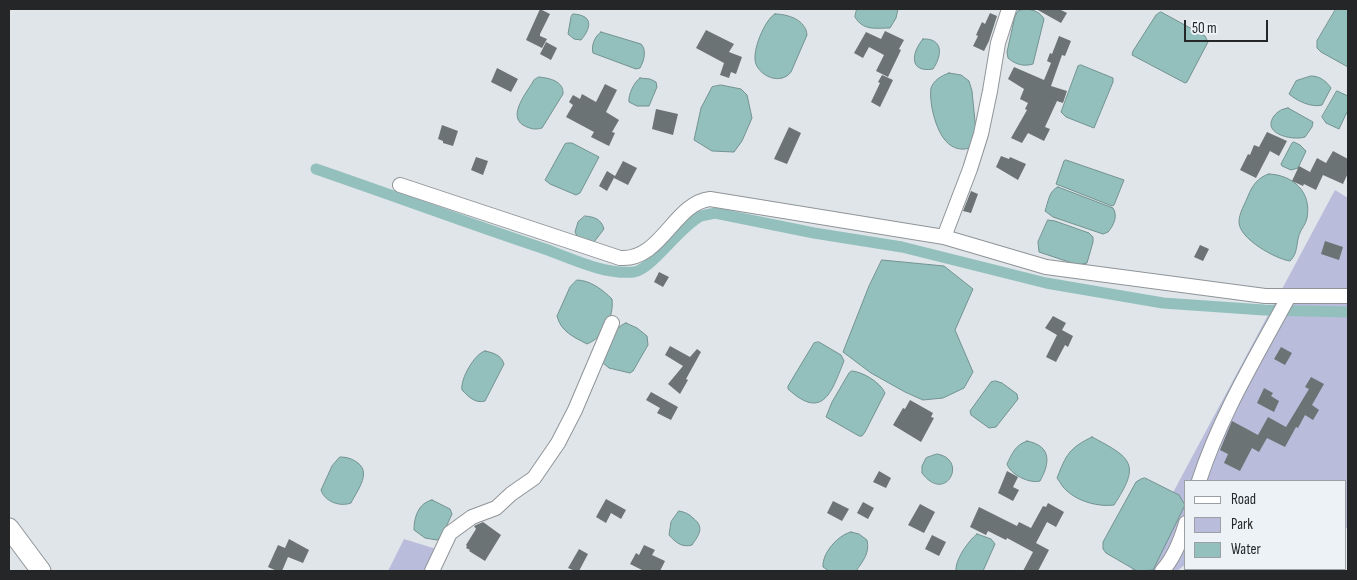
<!DOCTYPE html>
<style>
body{margin:0}
#map{position:relative;width:1357px;height:580px;overflow:hidden;background:#dfe5e9;font-family:"Sofia Sans Condensed",sans-serif}
canvas{display:block}
.frame{position:absolute;inset:0;border:10px solid #242628;pointer-events:none}
.legend{position:absolute;left:1184px;top:480px;width:162px;height:90px;box-sizing:border-box;background:#ecf2f6;border:1px solid #9ca0a4;margin:0;padding:6px 9px;list-style:none;font-size:15px;color:#242628}
.legend li{display:flex;align-items:center;gap:10px;height:25px}
.legend b{width:25px;border:1px solid #9ca0a4}
.scale{position:absolute;left:1184px;top:20px;width:84px;height:22px;box-sizing:border-box;border:2px solid #242628;border-top:0;padding-left:6px;font-size:15px;line-height:18px;white-space:nowrap;color:#242628;-webkit-text-stroke:4px #ecf2f6;paint-order:stroke}
</style>
<div id="map">
<canvas width="1357" height="580"></canvas>
<div class="frame"></div>
<ul class="legend">
<li><b style="height:6px;background:#fff"></b>Road</li>
<li><b style="height:14px;background:#b9bddb"></b>Park</li>
<li><b style="height:14px;background:#93c0bd"></b>Water</li>
</ul>
<div class="scale">50 m</div>
</div>
<script>
const ctx = document.querySelector('canvas').getContext('2d');
ctx.lineJoin = 'round';
function fillPath(path, color) {
  ctx.fillStyle = color;
  ctx.fill(path, 'evenodd');
}
function trace(path, color, width, dash) {
  ctx.strokeStyle = color;
  ctx.lineWidth = width;
  ctx.lineCap = dash ? 'butt' : 'round';
  ctx.setLineDash(dash || []);
  ctx.stroke(path);
}
fillPath(new Path2D(`
 M1335,190L1348,198V528H1346V481H1186V564L1177,571H1131Z
 M404,539L446,552L437,571H388Z`), '#b9bddb');
const water = new Path2D(`
 M857,9H898L896,18L890,28C875,28 863,31 855,17Z
 M1026,9C1034,10 1040,12 1044,19L1033,64C1023,67 1015,64 1008,58L1007,52L1015,16L1018,11Z
 M1336,9H1348V67L1321,52L1317,48V41Z
 M1161,12L1205,36L1208,42L1187,82L1185,83L1132,55L1133,51L1156,15Z
 M573,14C593,15 592,27 581,40L574,39L568,34L571,17Z
 M775,14C788,14 806,20 807,35L791,72C781,85 761,77 756,64C751,52 765,19 775,14Z
 M601,32L641,44C647,50 644,61 640,68L636,69L593,53C591,45 595,36 601,32Z
 M923,39C944,38 942,56 933,69C909,73 911,53 923,39Z
 M1081,65L1113,78V82L1094,128L1066,117L1061,112L1078,66Z
 M949,73L961,75L969,81L972,91L976,132L970,148C946,155 936,128 932,108C931,102 930,94 931,88C934,80 941,76 949,73Z
 M1311,76C1320,76 1326,81 1331,88L1322,105C1312,108 1297,101 1289,94L1296,81Z
 M539,77C549,78 564,81 563,94L542,128C535,130 530,129 523,125C507,115 528,91 534,80Z
 M640,78L650,79L656,82L657,87L649,106H637L629,102C628,95 634,82 640,78Z
 M721,85L741,89L747,95L752,118L742,141L734,152L712,151L694,140L701,108L712,87Z
 M1337,91L1348,96V110L1339,129L1326,123L1322,117Z
 M1288,108L1313,122L1312,127L1305,137C1293,141 1261,134 1274,116C1278,111 1282,109 1288,108Z
 M1294,142L1300,145L1306,151L1298,168L1291,170L1282,166L1281,164L1292,143Z
 M568,143H572L599,157L580,193L576,195L550,184L545,180L565,144Z
 M1066,160L1124,180L1114,205L1112,206L1056,184L1064,161Z
 M1269,174C1293,175 1312,192 1307,218C1306,224 1301,229 1299,235C1296,245 1298,253 1290,261C1276,259 1239,239 1239,222C1239,213 1245,204 1248,196C1252,186 1258,177 1269,174Z
 M1058,187L1113,208C1118,216 1114,225 1108,232L1103,234L1053,217L1045,211C1048,203 1049,190 1058,187Z
 M585,216C595,217 601,219 604,229L594,242L578,238L575,232L578,222Z
 M1048,220L1055,221L1089,233L1093,237V242L1087,263L1078,265L1039,252L1038,242Z
 M882,260L944,266L973,289L955,330L973,372L964,388L943,398L923,400L905,392L871,373L843,352L869,286Z
 M577,280C590,280 603,290 612,299C614,317 604,337 587,344C574,337 561,332 557,316L570,287Z
 M626,323L637,328L647,336L648,345L633,371L630,373L609,368L603,363C604,349 612,328 626,323Z
 M819,342L841,355L844,361C832,390 824,422 788,389V386L814,343Z
 M485,351C494,353 501,355 504,364L485,401C475,404 468,396 462,390C460,379 475,353 485,351Z
 M852,371C863,372 880,382 885,393L865,432L862,436H859L826,417L832,402L849,373Z
 M996,381L1002,383L1017,394L1018,399L996,427L989,428L971,415L970,411L991,382Z
 M1092,437C1132,458 1141,464 1114,505C1099,507 1079,502 1067,491C1063,488 1060,482 1057,478C1066,455 1069,448 1092,437Z
 M1027,441C1052,446 1050,463 1040,481C1029,484 1010,474 1007,464C1012,454 1015,445 1027,441Z
 M937,454C969,459 946,505 922,473V466L926,458Z
 M340,457C346,457 350,458 355,461C373,471 358,489 351,503C340,507 325,502 321,490L332,466Z
 M1145,478L1179,495L1185,505L1153,570L1137,571L1106,553L1103,549V542L1136,482L1141,479Z
 M432,500L450,509L452,514L442,536L437,540L425,538L414,530C414,518 418,503 432,500Z
 M679,511C685,512 689,514 693,518C705,527 699,535 692,545C682,548 675,542 669,535L671,522Z
 M851,532L859,534L867,540C870,553 863,561 856,571H829L823,567C822,553 838,535 851,532Z
 M977,534L991,539L995,544L983,571H956C955,560 968,541 977,534Z`);
fillPath(water, '#93c0bd');
trace(water, '#729290', 1);
trace(new Path2D(`
 M316,169C392,195 467,223 542,248C571,258 603,275 634,272C651,270 680,226 701,216C705,215 711,214 715,213L814,233L902,247L1046,283L1163,303L1264,310L1348,312`), '#93c0bd', 11);
fillPath(new Path2D(`
 M540,9L550,14L540,34V36L547,39L542,48L526,40Z
 M1036,9H1059L1067,13L1061,23Z
 M990,13L997,16L989,41L984,51L973,46L978,36L976,35L982,22L985,24Z
 M706,30L734,44L729,52L742,57L736,74L731,72L729,78L720,75L724,63L696,48Z
 M885,31L904,40L899,49L901,50L888,77L876,71L884,55L869,47L863,58L854,53L866,32L881,39Z
 M1059,36L1071,41L1065,56L1062,55L1051,86L1067,91L1063,103L1057,101L1045,127L1050,129L1044,141L1028,133L1022,143L1011,138L1027,110L1025,109L1028,103L1020,99L1024,89L1008,79L1014,67L1044,80L1051,63L1047,61L1050,53L1052,54Z
 M546,42L557,48L551,60L540,54Z
 M497,68L518,79L511,92L491,82Z
 M882,75L893,80L880,107L871,102L880,83L878,82Z
 M605,84L617,90L606,112L619,120L612,132L615,133L609,146L591,137L594,132L566,117L573,105L569,102L573,95L580,99L582,94L596,102Z
 M656,109L678,114L673,135L652,129Z
 M442,125L458,131L453,146L443,143V141L438,139Z
 M789,127L801,133L787,164L774,159Z
 M1267,132L1287,141L1279,156L1270,151L1256,178L1240,170L1248,154L1250,155L1254,145L1259,147Z
 M1333,151L1348,159V173L1343,184L1323,175L1316,190L1304,184L1303,186L1292,181L1299,166L1310,172L1317,158L1326,163Z
 M1001,156L1009,159L1010,157L1026,164L1018,180L996,167Z
 M476,157L488,161L483,175L471,170Z
 M623,161L637,168L628,185L614,178Z
 M607,171L615,176L607,191L599,186Z
 M971,191L978,194L971,213L963,211Z
 M1325,241L1343,247L1339,260L1321,254Z
 M1200,245L1209,249L1203,261L1194,257Z
 M659,272L669,277L663,287L654,282Z
 M1053,316L1066,323L1062,330L1073,336L1068,347L1065,345L1056,362L1046,357L1057,335L1045,328Z
 M670,346L690,357L697,349L701,352L686,379L688,380L680,394L668,384L683,366L665,355Z
 M1281,347L1292,353L1285,365L1274,359Z
 M1311,377L1324,384L1312,405L1319,410L1313,420L1305,415L1298,428L1296,427L1285,447L1267,438L1259,452L1252,448L1240,471L1224,463L1228,454L1220,450L1232,421L1258,435L1268,417L1286,427L1309,389L1305,387Z
 M1264,388L1273,393L1271,396L1279,401L1274,412L1257,403Z
 M651,392L678,407L671,420L657,413L660,408L646,400Z
 M910,400L933,413L931,417L934,418L921,442L893,425L903,408L905,409Z
 M879,471L891,478L886,488L873,482Z
 M1007,471L1018,477L1013,487L1019,490L1013,501L998,493Z
 M606,499L626,510L621,519L611,513L606,523L596,517Z
 M833,501L849,509L842,521L827,513Z
 M863,502L874,508L868,519L857,513Z
 M1048,503L1064,512L1056,527L1047,522L1036,543L1049,550L1038,571H1023L1033,552L1007,538L1006,540L988,531L986,535L970,527L979,507L1017,526L1019,522L1031,528L1043,506L1046,507Z
 M920,504L935,512L924,533L908,525Z
 M483,522L501,535L485,561L469,551L470,550L466,548L467,546L466,545L476,529L474,526Z
 M932,535L946,542L939,556L925,549Z
 M289,539L309,550L303,563L288,557L282,571H277L268,567L278,545L285,548Z
 M644,545L655,550L652,555L665,561L660,571H644L630,564L636,553L639,555Z
 M579,549L588,554L579,571H575L568,568Z`), '#6c7374');
const minor = new Path2D(`
 M400,185L620,258C661,261 674,203 710,199L944,237L1046,267L1265,296H1348
 M944,237L970,169L981,134L990,91L998,43L1009,9
 M1199,481C1220,416 1256,357 1289,296
 M432,571L450,533L472,517L496,508L511,494L534,478L558,443L575,410L612,323
 M1162,571C1174,558 1181,540 1186,523`);
const secondary = new Path2D(`
 M9,528L41,571`);
trace(minor, '#8f9498', 16);
trace(secondary, '#8f9498', 21);
trace(minor, '#fff', 14);
trace(secondary, '#fff', 19);
</script>
